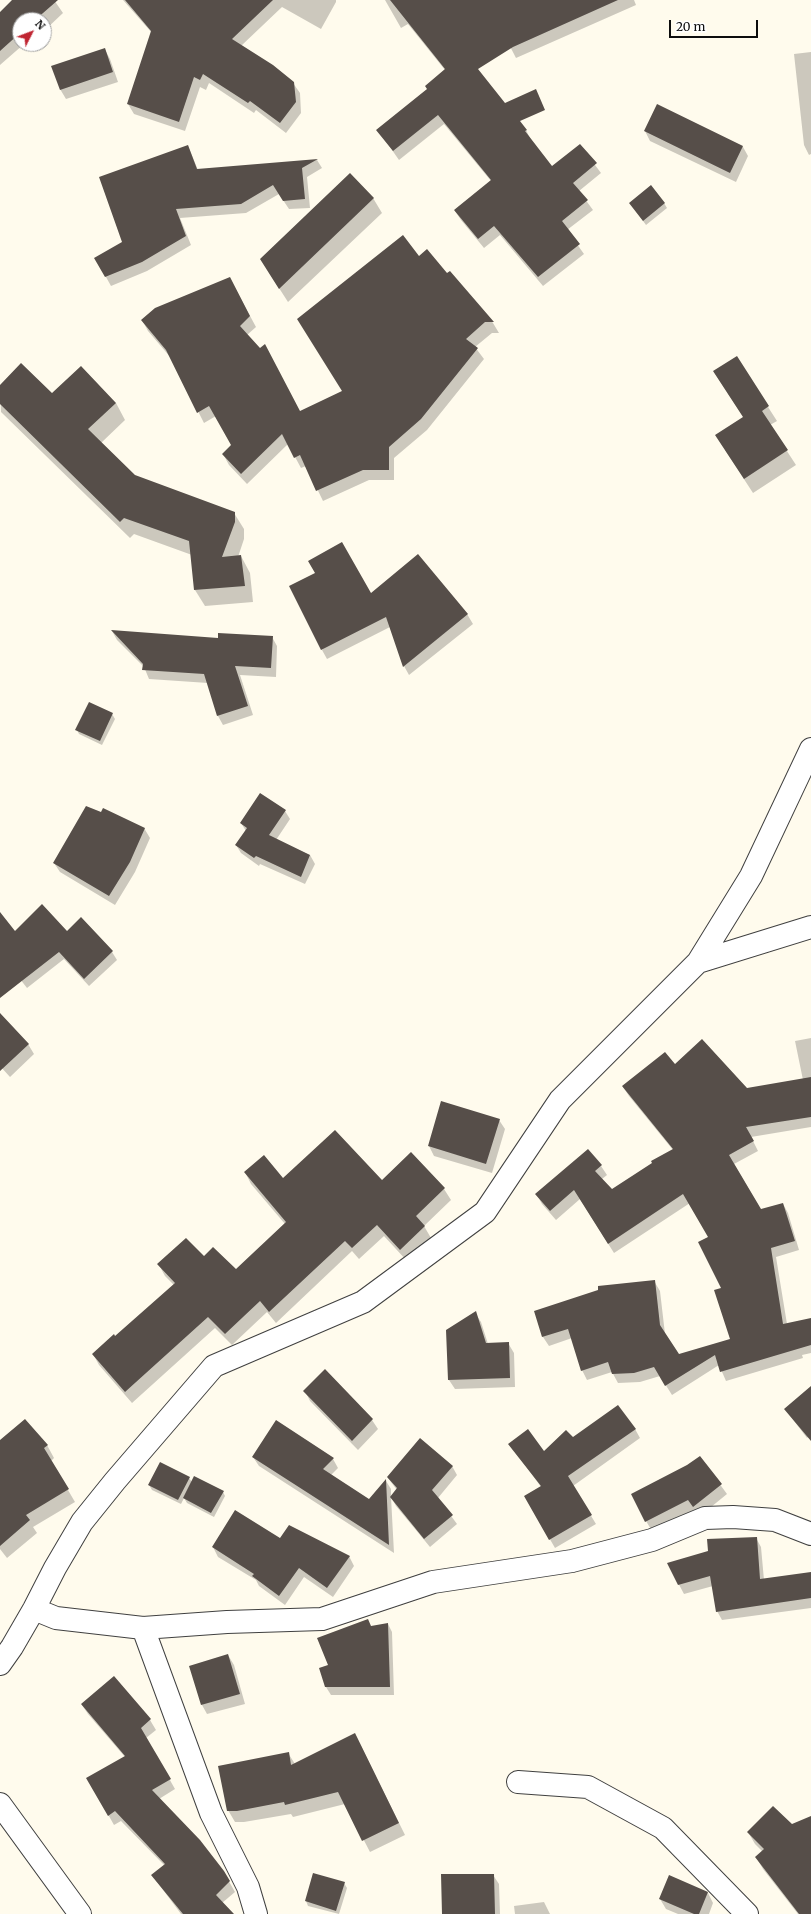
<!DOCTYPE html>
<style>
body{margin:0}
#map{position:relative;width:811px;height:1914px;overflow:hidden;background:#fffbed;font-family:Merriweather,serif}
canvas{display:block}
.north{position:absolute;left:12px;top:12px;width:40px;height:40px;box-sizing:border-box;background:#fff;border:1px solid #9e9e9e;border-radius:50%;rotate:48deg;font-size:11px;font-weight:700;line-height:16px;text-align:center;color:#0d0d0d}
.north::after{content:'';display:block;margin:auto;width:14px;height:18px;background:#bf2431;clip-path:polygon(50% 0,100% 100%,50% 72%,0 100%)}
.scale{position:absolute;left:669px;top:20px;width:89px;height:18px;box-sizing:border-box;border:2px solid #0d0d0d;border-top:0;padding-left:5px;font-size:12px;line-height:14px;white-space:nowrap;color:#0d0d0d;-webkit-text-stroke:3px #fff;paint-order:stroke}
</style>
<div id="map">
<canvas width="811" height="1914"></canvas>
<div class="north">N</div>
<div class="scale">20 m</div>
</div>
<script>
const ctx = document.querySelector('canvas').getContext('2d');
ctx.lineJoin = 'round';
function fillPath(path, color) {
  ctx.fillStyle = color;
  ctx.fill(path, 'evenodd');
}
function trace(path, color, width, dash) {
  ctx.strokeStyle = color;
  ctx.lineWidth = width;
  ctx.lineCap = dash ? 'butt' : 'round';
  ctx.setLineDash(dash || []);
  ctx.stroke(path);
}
fillPath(new Path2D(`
 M14,0H54L63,13L44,31V20H20V44H24L0,65V17Z
 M123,0H336V2L321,29L282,7L241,46L293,83L300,93L301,113L286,133L256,110L254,113L209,83L206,90L200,87L185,131L134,114L128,104L152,33Z
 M385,0H436L504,117L526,130L531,140L552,168L580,145L601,173L579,191L593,210L567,230L584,254L543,286L500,235L484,248L461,220L455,211L491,181L444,124L399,160L378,130L428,90L445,70L408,24L401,28Z
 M486,0H634L636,5L516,58Z
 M105,50L110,59L118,82L66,99L60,89Z
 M811,52V154L809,155L804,145L794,54Z
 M645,131L743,147L748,156L736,182L650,141Z
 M188,146L198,170L317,160L322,168L307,177L310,208L289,209L279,194L246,213L180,218L191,245L147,271L111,286L96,259L123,243Z
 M373,198L382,213L288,302L270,274Z
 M664,203L667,208L646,225L633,207Z
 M419,257L447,274L449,272L493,323L499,333H492L475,347L484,359L427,430L394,458V480H369L323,501L306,466L301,468L288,444L247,484L229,465L223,454L233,445L216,416L204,423L171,358L148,331L142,320L235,288L256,327L247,335L300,412L343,391Z
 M736,357L777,421L770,425L796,465L753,493L725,450L744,418L714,372Z
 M0,387L116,403L125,420L101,443L134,476L234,513L244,529V539L238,557L241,556L250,573L253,602L205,606L195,590L192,555L134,534L130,538L1,412Z
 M371,595L467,614L473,624L409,675L404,666L390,627L327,659L322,650Z
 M112,631L219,639L272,637L277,646L276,677L240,675L253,715L223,725L218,716L208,683L149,679L144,667L117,640Z
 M112,714L115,719L102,745L79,734L77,730Z
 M285,811L290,819L276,840L310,855L315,864L305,884L260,864L259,866L241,853L236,845L246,831L241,823Z
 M144,828L150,838L135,872L115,905L60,872L54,863Z
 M0,931L67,932L112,952L117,960L89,986L64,959L27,988L0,953Z
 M0,1014L28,1044L34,1054L10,1077L0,1066Z
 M811,1038V1127L751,1137L758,1151L734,1164L761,1210L783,1204L788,1213L799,1250L776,1257L787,1324H811V1353L802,1355L803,1358L726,1381L719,1365L672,1395L660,1376L640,1382L618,1383L612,1372L587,1380L582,1370L572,1338L549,1346L543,1337L535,1312L654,1281L660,1291L665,1334L678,1356L732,1339L723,1288L710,1237L690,1203L614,1253L580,1199L556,1220L542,1204L537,1195L601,1166L607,1175L602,1179L612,1191L673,1150L629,1096L623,1087L675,1065L746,1089L803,1080L795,1041Z
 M499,1120L505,1129L492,1173L434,1156L429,1146Z
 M411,1154L444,1189L451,1200L424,1226L431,1238L407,1261L384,1236L359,1259L352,1251L276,1323L267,1312L232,1345L215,1328L132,1403L99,1365L93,1354L115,1338L174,1285L165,1276L159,1265L204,1257L236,1271L285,1224L251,1184L245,1172L283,1180L382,1181Z
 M475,1313L481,1322L488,1344L508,1343L514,1353L515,1387L455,1389L449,1380Z
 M325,1371L372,1420L378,1429L358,1450L310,1401L305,1391Z
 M811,1388V1434L807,1438L785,1409Z
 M635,1429L640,1438L573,1486L596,1524L555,1548L525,1496L541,1487L510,1444L544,1452L573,1438Z
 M0,1441L47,1445L54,1458L51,1461L75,1502L33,1527L37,1533L7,1558L0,1549Z
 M253,1457L333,1459L338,1468L331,1475L369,1500L386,1481L391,1489V1497L397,1490L388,1478L452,1466L457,1475L438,1498L457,1524L430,1547L396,1506L391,1497L394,1553L259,1466Z
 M700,1457L727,1494L700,1516L695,1510L652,1531L646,1521L688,1466Z
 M189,1478L192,1482L223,1492L225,1496L214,1517L187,1503L184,1498L181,1504L152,1490L149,1485Z
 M756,1538L761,1547L764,1580L811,1573V1608L722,1620L717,1611L713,1586L684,1594L668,1564Z
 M280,1539L349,1556L354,1566L333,1597L304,1577L285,1605L259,1586L256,1580L218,1557L213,1547Z
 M388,1624L392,1632L394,1695H331L326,1687L329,1666L371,1627Z
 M228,1655L234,1665L245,1704L207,1714L202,1705Z
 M114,1677L150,1720L156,1730L146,1738L175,1789L159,1799L223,1871L235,1892L222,1903L232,1914H181L152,1875L165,1866L121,1821L114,1825L88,1779L125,1757L88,1714L82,1705Z
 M361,1746L405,1835L370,1852L345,1804L293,1817L291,1814L244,1822H235L228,1810L288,1753L295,1764Z
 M811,1817V1914H798L763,1869L756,1857L763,1852L755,1844L748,1832L791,1825Z
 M313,1874L344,1883L347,1888L339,1914L308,1906L306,1901Z
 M493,1875L499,1884L500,1914H443Z
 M670,1876L708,1893L713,1903L709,1914H678L666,1909L660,1899Z
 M544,1902L550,1914H515L514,1906Z`), '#0003');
fillPath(new Path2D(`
 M12,0H58L35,20H20V33L0,51V12Z
 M125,0H273L232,39L273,65L294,82L296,102L280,123L250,101L248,103L203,74L200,80L194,77L179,122L127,104L151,31Z
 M390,0H618L513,47L478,69L505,103L536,89L545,110L520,121L527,130L525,131L552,166L580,144L597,163L573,183L588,200L562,221L580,244L538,277L494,226L478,239L454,210L491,180L438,115L393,151L376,130L427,89L425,86L445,69Z
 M105,48L113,72L60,90L51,66Z
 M657,104L743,146L730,173L644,131Z
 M188,145L197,169L318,159L302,168L305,199L283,201L273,185L241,204L176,209L186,236L142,262L105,277L94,258L122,242L99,177Z
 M350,173L374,198L279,289L260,259Z
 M651,185L665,203L643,221L629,203Z
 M403,235L419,256L427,249L447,273L450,271L494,322H485L466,339L478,348L421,419L389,447V470H363L316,491L300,455L294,458L282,434L241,474L222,454L231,445L209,406L197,413L166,350L141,320L155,308L230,277L250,316L240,326L260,348L265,344L300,411L342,391L297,319Z
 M737,356L769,406L762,411L788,450L744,479L715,435L743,417L713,371Z
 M21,363L52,393L81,366L116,403L88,429L135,475L235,512V522L222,557L241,555L245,586L194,590L189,541L124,518L120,522L0,404V385Z
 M342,542L371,593L418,554L468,614L403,667L386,617L321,650L289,586L315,573L308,561Z
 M111,630L218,638V633L273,636L271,668L235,666L248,706L217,716L204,674L142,670L143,664Z
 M89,702L113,713L100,741L75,730Z
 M260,793L286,810L269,835L310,855L301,877L256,856L254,858L235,845L247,828L240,823Z
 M86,806L101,812L103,808L145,828L130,862L109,896L53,863Z
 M42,904L67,931L81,917L113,951L84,979L59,952L0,998V912L15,931Z
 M0,1013L29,1044L0,1071Z
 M702,1039L747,1088L811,1077V1117L746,1127L754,1141L729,1155L761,1209L783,1203L795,1241L771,1248L783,1324L811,1318V1345L720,1372L715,1355L665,1386L654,1367L634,1373L612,1374L608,1362L581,1371L568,1329L542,1337L534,1311L598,1290V1286L655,1280L660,1325L679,1354L730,1339L714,1290L721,1288L698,1242L708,1237L683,1194L608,1244L574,1190L550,1211L535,1194L588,1149L602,1165L595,1171L612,1189L652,1163L651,1161L673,1149L622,1086L665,1052L675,1064Z
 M441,1101L500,1119L486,1164L428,1146Z
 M335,1130L382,1180L411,1152L445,1188L416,1216L425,1226L400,1250L377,1225L352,1248L345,1241L269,1312L260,1301L225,1334L208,1317L125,1392L92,1354L114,1334L115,1336L175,1283L157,1264L186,1238L204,1256L213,1247L236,1269L286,1222L244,1172L264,1155L283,1178Z
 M476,1311L486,1343L509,1342L510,1378L448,1380L446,1330Z
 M325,1369L373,1419L352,1441L303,1391Z
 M811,1386V1441L784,1409Z
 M618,1405L636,1429L568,1476L592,1515L549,1540L524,1496L541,1486L508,1444L528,1429L544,1451L566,1430L573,1437Z
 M25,1419L48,1445L44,1448L69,1489L26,1515L30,1520L0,1546V1440Z
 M276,1420L334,1458L323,1469L369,1499L386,1479L389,1545L252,1457Z
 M420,1438L453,1466L432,1490L453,1515L424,1539L390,1497L397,1488L387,1477Z
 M700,1456L722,1484L693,1507L688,1500L645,1522L631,1494L687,1465Z
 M160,1462L190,1477L178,1500L148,1485Z
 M194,1476L224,1491L211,1513L183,1498Z
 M235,1510L280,1538L289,1525L350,1556L327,1588L299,1568L279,1596L252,1576L254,1574L212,1547Z
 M757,1537L760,1579L811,1572V1598L716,1612L710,1576L678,1585L667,1563L708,1551L707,1539Z
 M368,1619L371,1626L388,1623L390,1687H325L319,1668L328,1665L317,1638Z
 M228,1654L240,1694L201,1705L189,1666Z
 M114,1676L151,1719L141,1728L171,1779L152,1790L200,1840L224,1871L230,1881L216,1895L234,1914H183L151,1875L165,1864L115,1811L108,1816L86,1778L125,1756L81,1704Z
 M355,1733L399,1823L362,1841L338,1792L285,1805L284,1802L237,1811H227L218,1766L289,1752L291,1765Z
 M773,1806L792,1824L811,1816V1914H799L755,1857L764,1849L747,1832Z
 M313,1873L345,1882L336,1911L305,1901Z
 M441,1874H494L495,1914H442Z
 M669,1875L708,1892L699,1914H694L659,1899Z`), '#564e49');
const minor = new Path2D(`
 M698,962L811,927
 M34,1609L56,1618L143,1628L227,1622L322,1619L433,1582L572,1561L652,1540L705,1518L733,1517L775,1520L811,1534
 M143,1628L211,1813L248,1887L256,1914
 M0,1664L12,1647L34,1609L55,1568L82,1522L115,1481L214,1366L363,1302L485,1212L560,1100L698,962L751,876L811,749
 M518,1782L588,1787L663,1828L747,1914
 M0,1804L80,1914`);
trace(minor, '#404040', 24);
trace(minor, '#fff', 22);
</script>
